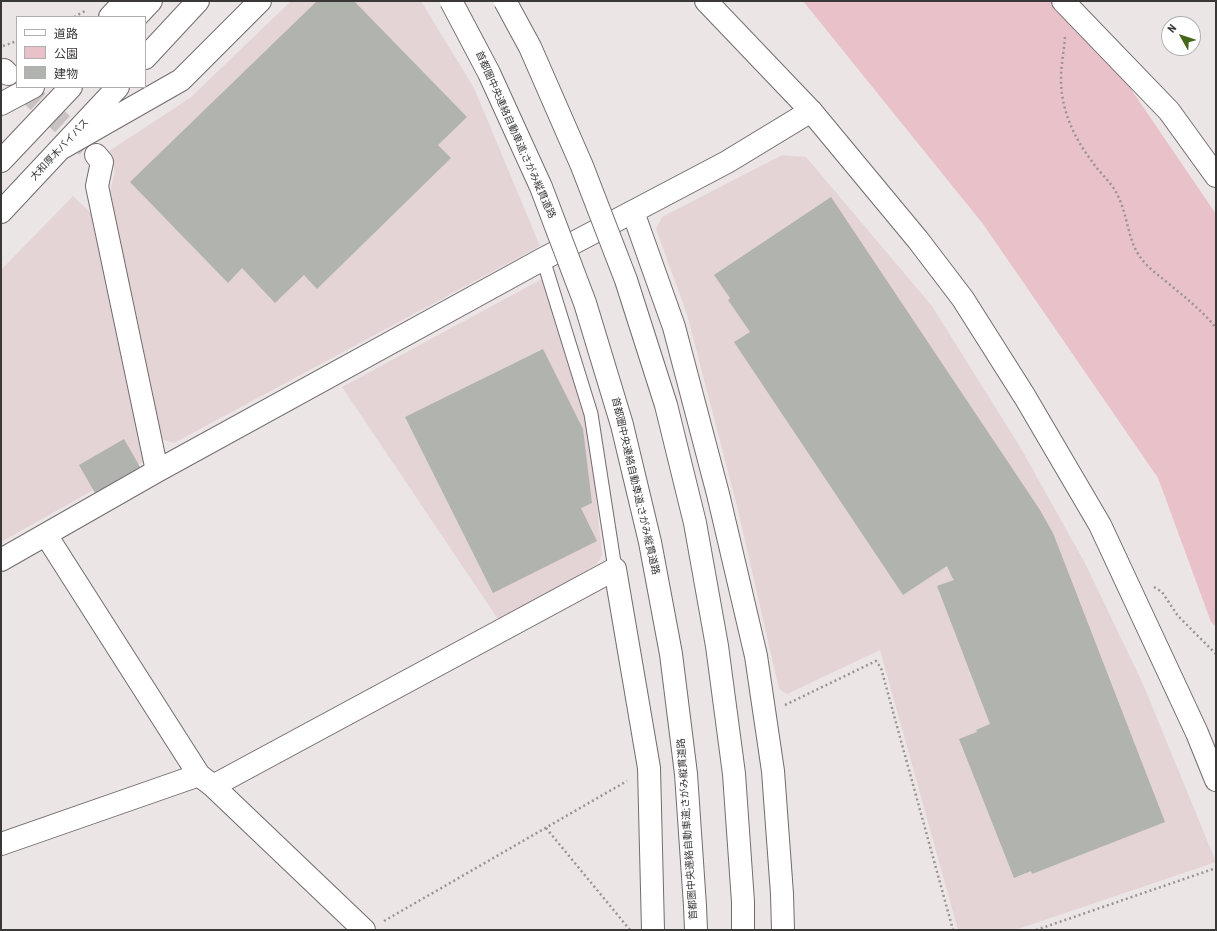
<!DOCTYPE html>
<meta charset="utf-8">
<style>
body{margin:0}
#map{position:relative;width:1217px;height:931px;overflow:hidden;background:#ece5e6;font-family:"Roboto Condensed","Noto Sans JP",sans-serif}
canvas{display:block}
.frame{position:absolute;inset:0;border:2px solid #3a3737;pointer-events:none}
.legend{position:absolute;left:16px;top:16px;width:130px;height:72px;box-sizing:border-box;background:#fff;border:1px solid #b0afaf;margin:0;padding:5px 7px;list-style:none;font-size:12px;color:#3a3737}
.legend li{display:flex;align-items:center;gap:8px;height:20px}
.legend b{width:20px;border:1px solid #b0afaf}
.north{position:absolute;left:1161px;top:16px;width:40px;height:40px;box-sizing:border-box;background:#fff;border:1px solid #b0afaf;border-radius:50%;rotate:309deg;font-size:11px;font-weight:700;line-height:16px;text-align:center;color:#3a3737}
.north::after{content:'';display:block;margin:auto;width:14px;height:18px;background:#46661c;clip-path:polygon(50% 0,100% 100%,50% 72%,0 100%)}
</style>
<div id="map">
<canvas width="1217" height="931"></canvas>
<div class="frame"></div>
<ul class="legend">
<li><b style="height:5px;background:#fff"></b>道路</li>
<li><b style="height:11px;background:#e9c2c9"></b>公園</li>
<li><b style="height:11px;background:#b0b3ae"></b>建物</li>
</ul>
<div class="north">N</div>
</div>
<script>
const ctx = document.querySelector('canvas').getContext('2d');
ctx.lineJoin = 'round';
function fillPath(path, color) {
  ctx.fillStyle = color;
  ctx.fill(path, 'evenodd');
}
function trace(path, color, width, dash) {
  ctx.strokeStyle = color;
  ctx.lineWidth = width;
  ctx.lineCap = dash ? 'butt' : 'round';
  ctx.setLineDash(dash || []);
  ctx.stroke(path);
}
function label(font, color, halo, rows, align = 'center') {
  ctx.font = font + ' "Roboto Condensed","Noto Sans JP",sans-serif';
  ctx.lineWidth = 4;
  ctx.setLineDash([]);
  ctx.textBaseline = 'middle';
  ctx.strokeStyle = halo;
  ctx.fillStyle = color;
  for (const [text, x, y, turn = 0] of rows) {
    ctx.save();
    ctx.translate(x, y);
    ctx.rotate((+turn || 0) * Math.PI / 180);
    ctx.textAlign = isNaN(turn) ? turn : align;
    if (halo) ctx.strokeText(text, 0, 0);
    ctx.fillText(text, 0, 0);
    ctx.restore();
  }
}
fillPath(new Path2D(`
 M291,1H421L474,88L540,246L174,443L158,438L108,198L115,172L109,151L190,98Z
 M782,155L806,157L932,306L1019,445L1085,563L1143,684L1216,862L1015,930H958L880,650L787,694L779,689L738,510L687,314L656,229L662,217Z
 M73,196L95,217L145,461L1,542V270Z
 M542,279L589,427L602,555L597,564L500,622L342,387Z`), '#e4d4d6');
fillPath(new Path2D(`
 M803,1H1071L1216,214V627L1211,622L1158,478L983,224Z`), '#e9c2c9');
fillPath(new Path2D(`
 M317,1H354L467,117L438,145L451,158L317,289L304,275L275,303L242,268L228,283L130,182Z
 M831,197L1040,510L1053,533L1165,822L1032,874L1031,871L1014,878L959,739L977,732L976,730L990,724L937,586L954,580L952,577L947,566L903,595L734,342L750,332L728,300L730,298L714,275Z
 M543,349L583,429L592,503L581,508L597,541L493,593L405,417Z
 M124,439L140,467L95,493L79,465Z`), '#b0b3ae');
trace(new Path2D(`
 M22,87L96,155`), '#c8c2c3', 22, [22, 11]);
const lane = new Path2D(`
 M543,259L591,414L615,569`);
const street = new Path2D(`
 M1063,1L1169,111L1216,176
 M1,71L4,70L8,74
 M96,155L102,162L97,186L157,471
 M633,212L674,327L718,494L756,656L773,771L782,894L783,930
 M46,535L199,775L213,786L364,930
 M1,560L157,471L543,259L727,162L811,111
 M213,786L615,569L649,768L653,930
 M1,844L199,775`);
const secondary = new Path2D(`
 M706,1L811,111L918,240L963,299L1025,397L1100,525L1197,733L1216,780`);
const highway = new Path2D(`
 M110,17L125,1
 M136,17L151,1
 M145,58L198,1
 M1,104L33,87
 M60,149L181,80L260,1
 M1,161L71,87
 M1,212L118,87`);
trace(lane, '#726c6d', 15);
trace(street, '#726c6d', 24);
trace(secondary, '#726c6d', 24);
trace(highway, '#726c6d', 24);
trace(new Path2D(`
 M74,17L85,11
 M1065,37C1064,51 1061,65 1061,79C1061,109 1073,136 1091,160C1099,173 1112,182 1118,196C1129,218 1127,244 1145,263C1150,269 1157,274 1163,279C1182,295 1201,309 1216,328
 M3,46L17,41
 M1154,587L1162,592L1178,616L1216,654
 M785,705L876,661L881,668L953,930
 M546,828L630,930
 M384,921L627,781
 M1036,930L1216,868`), '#999495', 2.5, [2, 3]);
trace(lane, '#fff', 13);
trace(street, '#fff', 22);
trace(secondary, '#fff', 22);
trace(highway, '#fff', 22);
const highwayBridge = new Path2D(`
 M451,1L489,73L541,187L585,303L622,425L650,542L671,654L686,774L695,906L696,930
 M505,1L530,47L582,166L626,280L666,405L695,523L717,646L734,774L743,902V930`);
trace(highwayBridge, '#726c6d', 24, []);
trace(highwayBridge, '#fff', 22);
label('10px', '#3a3737', '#fff', [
 ["首都圏中央連絡自動車道;さがみ縦貫道路",515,135,66],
 ["大和厚木バイパス",60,150,-47],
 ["首都圏中央連絡自動車道;さがみ縦貫道路",635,486,77],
 ["首都圏中央連絡自動車道;さがみ縦貫道路",688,829,-94]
]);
</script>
